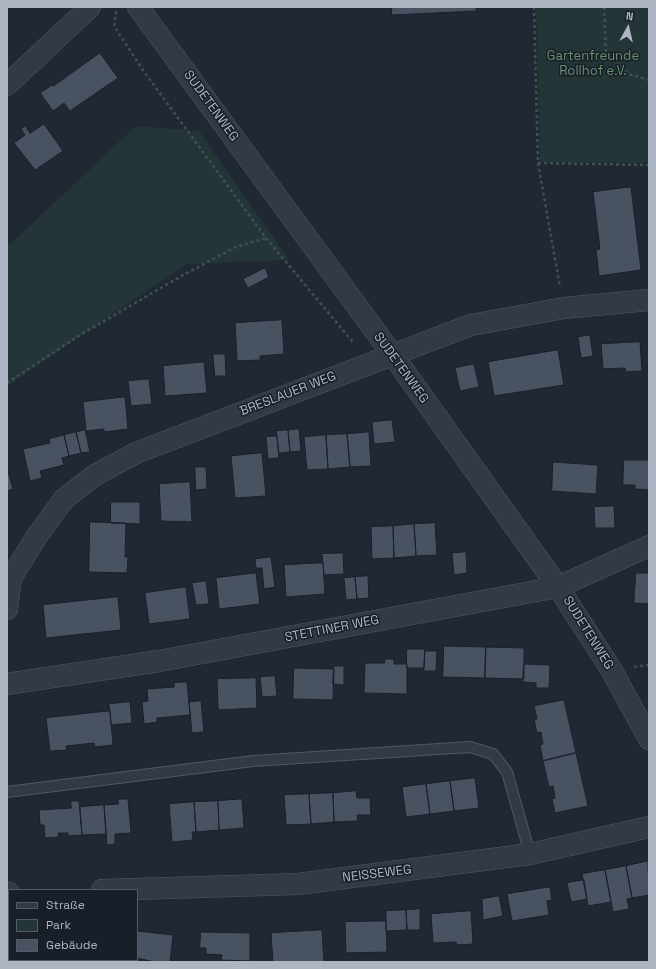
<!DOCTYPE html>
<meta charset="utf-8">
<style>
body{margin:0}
#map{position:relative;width:656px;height:969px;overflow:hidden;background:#202834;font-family:"Space Grotesk",sans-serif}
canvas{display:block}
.frame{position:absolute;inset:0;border:8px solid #adb5c2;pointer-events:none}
.legend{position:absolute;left:8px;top:889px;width:130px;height:72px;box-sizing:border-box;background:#191f29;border:1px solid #545b66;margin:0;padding:5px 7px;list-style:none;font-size:12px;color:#adb5c2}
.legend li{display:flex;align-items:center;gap:8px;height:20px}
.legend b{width:20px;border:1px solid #545b66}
.north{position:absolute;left:608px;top:8px;width:40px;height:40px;-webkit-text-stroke:3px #191f29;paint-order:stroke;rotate:8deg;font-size:11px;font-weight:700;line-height:16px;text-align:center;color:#adb5c2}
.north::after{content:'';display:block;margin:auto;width:14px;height:18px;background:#adb5c2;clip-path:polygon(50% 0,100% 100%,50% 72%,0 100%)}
</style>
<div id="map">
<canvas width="656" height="969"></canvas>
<div class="frame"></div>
<ul class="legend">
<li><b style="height:5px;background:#333a45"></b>Straße</li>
<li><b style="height:11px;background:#233536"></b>Park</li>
<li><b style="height:11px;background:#485260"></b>Gebäude</li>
</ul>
<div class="north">N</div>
</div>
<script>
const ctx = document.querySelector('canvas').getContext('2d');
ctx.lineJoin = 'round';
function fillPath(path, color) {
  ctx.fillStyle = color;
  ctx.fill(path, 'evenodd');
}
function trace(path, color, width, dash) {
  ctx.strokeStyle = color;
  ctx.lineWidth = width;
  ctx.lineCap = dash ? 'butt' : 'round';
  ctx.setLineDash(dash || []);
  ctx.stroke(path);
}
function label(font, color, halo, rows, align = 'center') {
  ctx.font = font + ' "Space Grotesk",sans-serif';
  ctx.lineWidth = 3;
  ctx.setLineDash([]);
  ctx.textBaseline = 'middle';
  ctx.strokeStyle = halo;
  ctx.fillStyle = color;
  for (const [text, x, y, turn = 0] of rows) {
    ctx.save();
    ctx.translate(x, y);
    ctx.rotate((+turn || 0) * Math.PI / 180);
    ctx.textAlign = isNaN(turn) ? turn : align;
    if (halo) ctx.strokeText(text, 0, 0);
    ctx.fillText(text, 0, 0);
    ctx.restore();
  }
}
fillPath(new Path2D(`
 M536,7H649V163L540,162Z
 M136,126L199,131L289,260L187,264L7,386V247Z`), '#233536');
const building = new Path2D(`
 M392,7H476V11L392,15Z
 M100,53L118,78L70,111L64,103L53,111L40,93L52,85L53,86Z
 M44,124L63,151L35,170L14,143L25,135L21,129L25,126L30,133Z
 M631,187L641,270L599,276L596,250L600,249L593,192Z
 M265,268L269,277L248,288L243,279Z
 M282,320L284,354L260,356V360L237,361L235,323Z
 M590,335L593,356L581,358L578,337Z
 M640,342L642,371L626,372L625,368L603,369L601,344Z
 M558,350L564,385L494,396L488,362Z
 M213,354H225L226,376H215Z
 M204,362L207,393L165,396L163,366Z
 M474,364L479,387L460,391L455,368Z
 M149,379L152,404L131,406L128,381Z
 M125,397L128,429L104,432V429L86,431L83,402Z
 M392,420L395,442L374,444L372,422Z
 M299,429L301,451L290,452L288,430Z
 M85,430L90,452L81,453L76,432Z
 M288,430L290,452L279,453L276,431Z
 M76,432L81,453L69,456L64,435Z
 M369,432L371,466L350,467L347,434Z
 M347,434L350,467L328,469L326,435Z
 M64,435L69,456L62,458L64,465L40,471L42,478L30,481L23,449L50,443L49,439Z
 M326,435L328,469L307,470L304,437Z
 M277,436L279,458L268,459L266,437Z
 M262,453L266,496L235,498L231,456Z
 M624,460H649V490L635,489V485H623Z
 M553,462L598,465L596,494L552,491Z
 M195,467H206L207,489L196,490Z
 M7,468L13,489L7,491Z
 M190,482L192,522L161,521L159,484Z
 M111,502H140V524L111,523Z
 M614,506L615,528H595L594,507Z
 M90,522L126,523L125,557H128L127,573L89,572Z
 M435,523L437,555L416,556L414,524Z
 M414,524L416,556L394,558L393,526Z
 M393,526L394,558L372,559L371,527Z
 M466,552L467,573L454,575L452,553Z
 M343,553L344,574L324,575L322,554Z
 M271,557L275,587L264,589L262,568H256L255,559Z
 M323,563L325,594L286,597L284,565Z
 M256,573L260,604L219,609L216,578Z
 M636,573H649V604L634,603Z
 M368,576L369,598L357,599L355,577Z
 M355,577L357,599L346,600L344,578Z
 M206,581L209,604L196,605L192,583Z
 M186,587L190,619L149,624L145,593Z
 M118,597L121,630L46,638L43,605Z
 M444,646L486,647L485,678L443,677Z
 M486,647L524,648V679L485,678Z
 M407,649H425L424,668H407Z
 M425,651H437L436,671H424Z
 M385,659H394V664H407V694L364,693L365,663H384Z
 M524,664L550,665L549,688H536V683L523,682Z
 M334,666H344V685L333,684Z
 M294,668L334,669L333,700L293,699Z
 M275,676L277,696L262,697L260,677Z
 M256,678L257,708L218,710L217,679Z
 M187,682L190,715L157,718V722L144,724L142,702L148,701L147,689L174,687V683Z
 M564,700L576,753L543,761L540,745L543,744L541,732L537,733L534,719H537L534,706Z
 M201,701L204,732L192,733L189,702Z
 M130,702L132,723L111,725L109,704Z
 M110,711L113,745L95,747L94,743L66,746L67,750L50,751L46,718Z
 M576,753L588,806L555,813L552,799L555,798L553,786L549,787L543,761Z
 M475,778L479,808L454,811L450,781Z
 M450,781L454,811L430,814L426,784Z
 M426,784L430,814L406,817L402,787Z
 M356,791L357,798H370L371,815H357L358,821L334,822L333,793Z
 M333,793L334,822L311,824L309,794Z
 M309,794L311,824L286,825L284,795Z
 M118,799H128L131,833L115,834V844L107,845L104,805L118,804Z
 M242,799L244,828L219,830L218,801Z
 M71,801H79L82,835L68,836V833H58L59,837L45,838L44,825H40L39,810L71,808Z
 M218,801L219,830L196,832L194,802Z
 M194,802L196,832H192L193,840L172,842L169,804Z
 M104,805L106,834L82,835L80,807Z
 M648,861L649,895L632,898L626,866Z
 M626,866L632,898L627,899L629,909L613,912L605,870Z
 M605,870L611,902L588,906L582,874Z
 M584,880L587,899L571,902L567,883Z
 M550,887L552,900L547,901L549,915L512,921L507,894Z
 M499,896L503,916L483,920L482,899Z
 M420,909V930H407L406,910Z
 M406,910L407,930L386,931V911Z
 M471,911L473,944L457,945L456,942L433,943L431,914Z
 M386,921L387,952L346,953L345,922Z
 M322,930L324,962H273L271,933Z
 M137,931L173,935L170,962H155L137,958Z
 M201,932L250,933V961L221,960L222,955L206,954V948H200Z
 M53,960H86L85,962H53Z`);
fillPath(building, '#485260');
trace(building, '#1b212b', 1);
const lane = new Path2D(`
 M7,792L253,761L470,747L493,754L507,772L530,854`);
const street = new Path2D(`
 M138,7L392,354L558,587L611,669L649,739
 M7,85L90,7
 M7,609L11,578L37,536L64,499L95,475L136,453L471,325L564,308L649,300
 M7,684L159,661L558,587L649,546
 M102,890L298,884L530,854L649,827
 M7,893H9
 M7,961V962`);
trace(lane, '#515863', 12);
trace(street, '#515863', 22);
trace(new Path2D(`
 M534,7L538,163L560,287
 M604,7L606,53L628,74L649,80
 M116,11L114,26L145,73L266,238L352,341L355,342
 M538,163L649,165
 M7,383L80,335L185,274L236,247L266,238
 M634,667L649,665`), '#3f5053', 2.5, [3, 3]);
trace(lane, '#333a45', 10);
trace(street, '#333a45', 21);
label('13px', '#679070', '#191f29', [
 ["Gartenfreunde",593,56],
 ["Rollhof e.V.",593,71]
]);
label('13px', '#adb5c2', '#191f29', [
 ["SUDETENWEG",211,106,54],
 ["SUDETENWEG",401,368,54],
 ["BRESLAUER WEG",288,394,-21],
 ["STETTINER WEG",332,629,-11],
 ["SUDETENWEG",588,633,58],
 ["NEISSEWEG",377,874,-7]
]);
</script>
